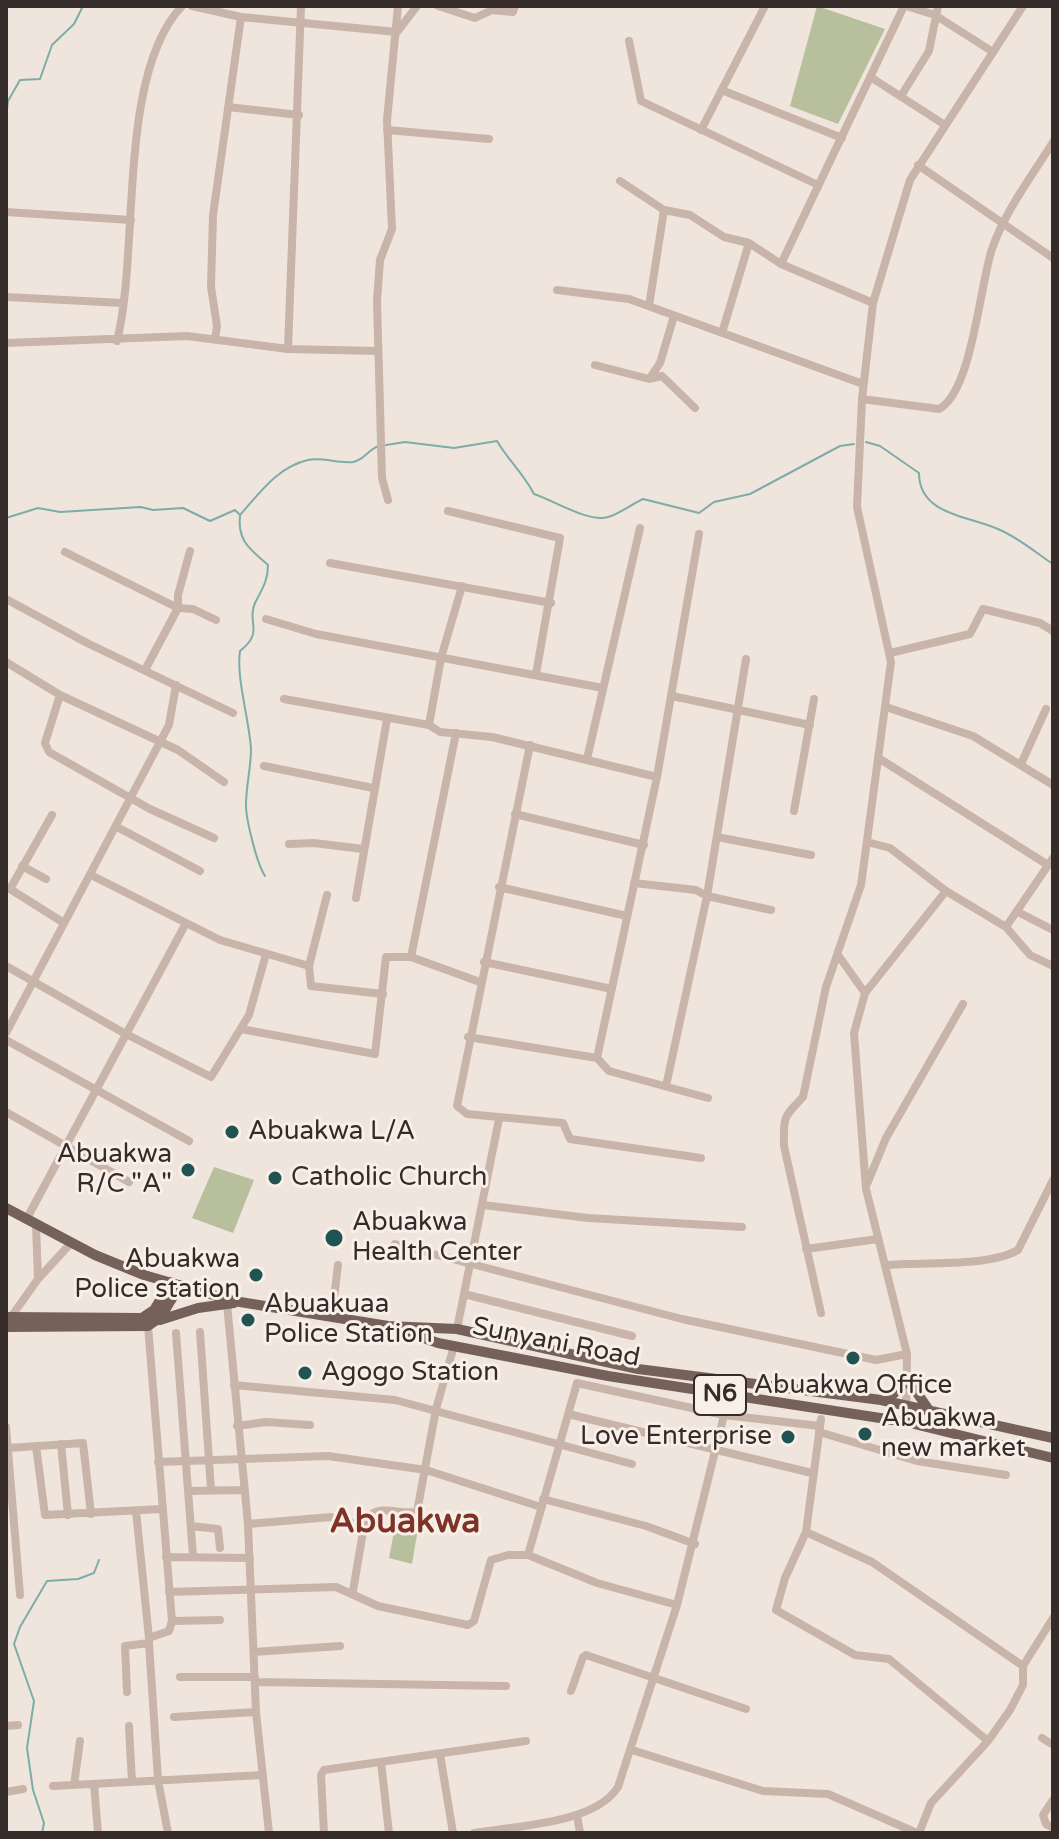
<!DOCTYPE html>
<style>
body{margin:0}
#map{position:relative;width:1059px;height:1839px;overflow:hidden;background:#f0e5dc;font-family:"Varela Round",sans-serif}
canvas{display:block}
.frame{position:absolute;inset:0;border:8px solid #352b28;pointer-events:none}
</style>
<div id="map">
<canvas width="1059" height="1839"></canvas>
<div class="frame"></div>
</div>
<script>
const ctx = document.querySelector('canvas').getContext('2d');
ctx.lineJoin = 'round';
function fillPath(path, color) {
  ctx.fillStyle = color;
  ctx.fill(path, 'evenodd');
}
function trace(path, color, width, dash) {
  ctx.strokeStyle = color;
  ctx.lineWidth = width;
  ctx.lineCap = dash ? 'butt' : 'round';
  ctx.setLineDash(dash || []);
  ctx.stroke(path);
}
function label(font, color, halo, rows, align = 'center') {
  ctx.font = font + ' "Varela Round",sans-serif';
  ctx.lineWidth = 6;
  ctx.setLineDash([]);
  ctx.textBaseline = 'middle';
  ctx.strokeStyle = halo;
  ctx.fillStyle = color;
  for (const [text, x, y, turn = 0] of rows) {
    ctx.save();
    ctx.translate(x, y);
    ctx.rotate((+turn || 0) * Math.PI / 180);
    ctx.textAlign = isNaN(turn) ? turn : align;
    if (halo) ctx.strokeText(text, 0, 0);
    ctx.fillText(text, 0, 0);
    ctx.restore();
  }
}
fillPath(new Path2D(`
 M817,6L885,29L838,124L790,106Z
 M214,1167L254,1180L233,1233L192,1218Z
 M397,1516L419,1523L412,1564L389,1558Z`), '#b7bf9d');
trace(new Path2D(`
 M6,118L8,101L20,80L40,79L52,45L74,24L83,6
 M6,148V160
 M866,442L880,446L919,473C919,516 971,516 1000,530C1019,538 1036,553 1053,564
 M386,445L405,442L454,448L497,441C508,460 523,473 534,494C553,500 589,523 608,517C619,514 632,504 643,499L699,513L714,502L750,494L840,446L854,444
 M240,515C259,494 277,467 308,460C323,457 339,464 353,462C365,460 368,449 379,446
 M6,518L38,508L60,512L141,507L153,510L183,508L210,521L235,510L240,515C237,541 250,549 268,565C268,581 262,589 255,603C246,623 265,631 240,651C236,678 249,718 251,749C251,768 246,786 246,805C246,820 257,864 265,876
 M42,1833L44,1823L33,1790L27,1748L34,1701L14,1644L20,1627L47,1581L78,1579L94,1573L99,1560`), '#7daca9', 2);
trace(new Path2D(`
 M192,6L241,17L397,32L417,6
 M438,6L475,18L492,10L513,12L515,6
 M906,6L935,15L993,52
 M629,41L641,101L818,185
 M872,78L945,125
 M724,91L842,138
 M901,96L929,51L938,6
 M228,107L299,115
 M387,130L489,139
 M701,130L765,6
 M918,165L1053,258
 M620,181L664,210L690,215L724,237L749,243L781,264L873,303
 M6,212L131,220
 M781,264L904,6
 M557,290L629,299L863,384
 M6,297L123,303
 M649,306L664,210
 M722,333L749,243
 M215,339L217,326L211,287L213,215L241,17
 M117,341C140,249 117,75 182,6
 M6,343L187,336L288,349L378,351
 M288,349L301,6
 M595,365L649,379L662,376L695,408
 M650,378L660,363L674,316
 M862,399L939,409C972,392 980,284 992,249C1005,211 1032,176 1053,142
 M388,500L382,478L377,301L380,260L392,229L387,120L398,6
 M448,511L560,538L536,674
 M699,534L657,777L597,1058L609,1071L708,1098
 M65,552L178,608L193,609L216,620
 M330,563L551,603
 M6,599L87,643L233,713
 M266,619L316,634L603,688
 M890,653L970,634L983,609L1040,623L1053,631
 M6,662L60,695L178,750L224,782
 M145,670L178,608V595L190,551
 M60,695L45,743L49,752L150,809L214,838
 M672,696L810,725
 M284,699L429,725L440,732L492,737L657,777
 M886,707L973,736L1053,785
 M429,725L441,658L462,586
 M530,745L457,1106L467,1114L563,1123L570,1139L701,1158
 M587,759L640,528
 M880,759L1048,865
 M1021,764L1046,709
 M264,766L373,788
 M794,811L814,699
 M515,814L644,845
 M52,815L10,889L64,923
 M117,827L200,871
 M717,837L811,855
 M867,842L890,848L946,891L1006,927L1053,858
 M289,844L314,843L363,849
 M22,866L46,879
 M91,875L220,940L309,966L311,986L383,994
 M634,883L696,890L707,896L771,910
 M499,887L627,916
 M356,898L387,719
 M1018,912L1053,930
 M1006,927L1030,955L1053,966
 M838,955L865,993
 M411,957L456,733
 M484,962L612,989
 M6,966L124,1033L211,1077L249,1015L266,954
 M309,966L327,895
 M241,1029L375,1054L386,957H411L480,982
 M6,1033L169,725L176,685
 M468,1037L597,1058
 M6,1040L189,1141
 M666,1086L707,896L746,659
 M6,1112L129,1182
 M867,1184L886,1138L963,1004
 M483,1205L588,1218L742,1227
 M26,1220L185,925
 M36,1226L38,1279
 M395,1244L682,1319L876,1360L907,1354
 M806,1249L878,1239
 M886,1265C922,1262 989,1267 1018,1250L1053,1180
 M464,1294L632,1336
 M227,1304L248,1524L256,1712L269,1833
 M821,1313L784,1146C783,1116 784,1117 803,1097L826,987L861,885L891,662L857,507L862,399L873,303L910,180L1023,6
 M332,1315L338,1265
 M11,1317L38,1279L71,1243
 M148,1326L172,1621L169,1631L149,1638V1643L158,1780L168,1833
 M457,1329L499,1119
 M200,1332L211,1489
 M176,1333L193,1556
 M234,1385L395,1400L632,1464
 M568,1414L812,1473
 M821,1419L806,1532L872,1562L1023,1666
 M906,1422L907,1354L866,1189L854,1033L865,993L946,891
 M237,1426L266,1422L310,1425
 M6,1427L20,1595
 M819,1432L917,1461L1006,1475
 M61,1444L68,1515
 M36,1446L45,1515L162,1509
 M8,1448L83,1443L91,1514
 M158,1462L328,1456L426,1470L541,1507
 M188,1491L244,1490
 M543,1499L646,1526L695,1544
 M136,1511L149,1638
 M248,1524L331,1517L364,1526C372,1500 396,1515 417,1512L436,1409L454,1346
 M191,1526L218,1529L220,1548
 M806,1532L785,1578L776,1610L855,1655L889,1659L988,1741
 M528,1555L577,1383L724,1415L820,1426
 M166,1557L250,1558
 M353,1591L364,1526
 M169,1592L336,1587L378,1606L468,1625L474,1621L491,1560L508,1555H528L597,1583L677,1605
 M172,1621L220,1620
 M254,1652L340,1646
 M180,1677H255
 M256,1682L506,1686
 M571,1691L583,1657L586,1655L746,1709
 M127,1692L125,1646L149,1643
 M174,1717L256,1712
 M6,1726L18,1725
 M129,1726L132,1782
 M1042,1738L1053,1745
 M632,1750L763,1791L828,1794L917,1833
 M440,1754L453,1833
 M381,1762L389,1833
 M94,1784L98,1833
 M74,1785L80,1741
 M53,1786L263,1775
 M6,1792L23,1789
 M1053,1800L1043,1815L1046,1824L1053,1828
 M577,1815L580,1833
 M324,1833L321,1775L324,1770L526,1741
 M474,1833C515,1826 595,1824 618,1787L677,1605L724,1415
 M919,1833L931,1803L988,1741L1010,1710L1023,1685V1666L1053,1618`), '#c8b4a9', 8);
trace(new Path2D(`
 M6,1208L95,1255L144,1275L234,1301L388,1326L457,1329L638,1369L881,1400L1053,1438
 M6,1317L142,1318L154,1310L171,1282
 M160,1320L198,1308L234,1303
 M6,1327L148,1326L161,1317L180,1285
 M401,1330L438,1343L608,1376L906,1422L1053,1458
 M886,1401L908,1380L929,1410`), '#76615a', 10);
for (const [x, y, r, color] of [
 [232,1132,8,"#205452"],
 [188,1170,8,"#205452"],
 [275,1178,8,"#205452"],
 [334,1238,10,"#205452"],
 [256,1275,8,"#205452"],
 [248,1320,8,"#205452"],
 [853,1358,8,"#205452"],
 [305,1373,8,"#205452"],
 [865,1434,8,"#205452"],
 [788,1437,8,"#205452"]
]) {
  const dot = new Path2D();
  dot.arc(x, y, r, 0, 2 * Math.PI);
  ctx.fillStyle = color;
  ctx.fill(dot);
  trace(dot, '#f8efe8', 3);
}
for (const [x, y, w] of [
 [720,1395,52]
]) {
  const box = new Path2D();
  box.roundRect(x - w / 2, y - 20, w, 40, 6);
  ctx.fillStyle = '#f8efe8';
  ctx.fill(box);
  trace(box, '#352b28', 2);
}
label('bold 24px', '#352b28', null, [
 ["N6",720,1395]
]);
label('26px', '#352b28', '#f8efe8', [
 ["Abuakwa L/A",248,1132],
 ["Abuakwa",172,1155,"right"],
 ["R/C \"A\"",172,1185,"right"],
 ["Catholic Church",291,1178],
 ["Abuakwa",352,1223],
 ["Health Center",352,1253],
 ["Abuakwa",240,1260,"right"],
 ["Police station",240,1290,"right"],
 ["Abuakuaa",264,1305],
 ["Police Station",264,1335],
 ["Agogo Station",321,1373],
 ["Abuakwa Office",853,1386,"center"],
 ["Abuakwa",881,1419],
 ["new market",881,1449],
 ["Love Enterprise",772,1437,"right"]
], 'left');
label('26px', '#352b28', '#f8efe8', [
 ["Sunyani Road",556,1343,11]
]);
label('bold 34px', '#7f3226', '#f8efe8', [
 ["Abuakwa",405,1523]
]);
</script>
